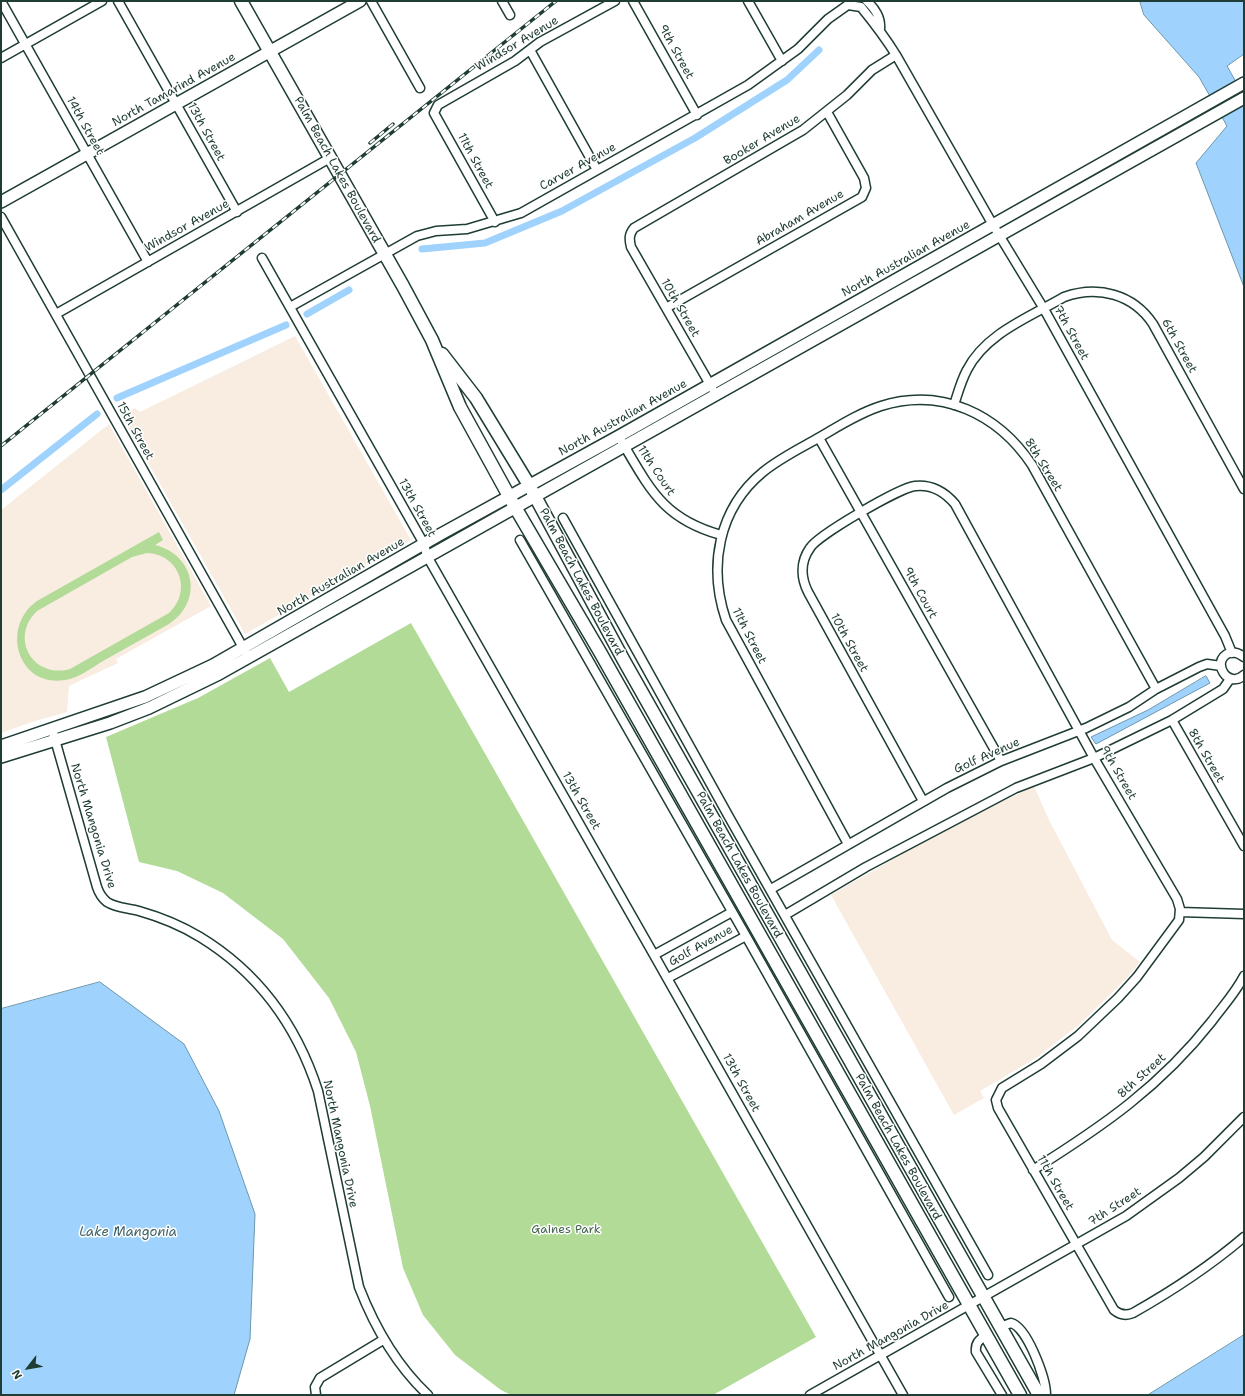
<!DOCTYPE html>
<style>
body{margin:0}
#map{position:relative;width:1245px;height:1396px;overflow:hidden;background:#fff;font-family:"Shantell Sans",sans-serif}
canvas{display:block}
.frame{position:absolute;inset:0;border:2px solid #1f3d34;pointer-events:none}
.north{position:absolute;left:8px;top:1348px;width:40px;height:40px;-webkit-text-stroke:3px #fff;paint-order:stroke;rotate:239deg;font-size:11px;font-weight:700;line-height:16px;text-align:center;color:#1f3d34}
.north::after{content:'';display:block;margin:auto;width:14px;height:18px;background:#1f3d34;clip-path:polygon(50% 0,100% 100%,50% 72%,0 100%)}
</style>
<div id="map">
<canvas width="1245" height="1396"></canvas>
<div class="frame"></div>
<div class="north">N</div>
</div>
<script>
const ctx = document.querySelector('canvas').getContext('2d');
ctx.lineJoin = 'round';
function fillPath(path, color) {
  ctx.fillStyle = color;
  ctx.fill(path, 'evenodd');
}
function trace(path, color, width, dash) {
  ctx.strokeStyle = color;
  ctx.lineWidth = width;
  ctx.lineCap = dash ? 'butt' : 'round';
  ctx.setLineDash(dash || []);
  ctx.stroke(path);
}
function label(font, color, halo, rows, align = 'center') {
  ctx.font = font + ' "Shantell Sans",sans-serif';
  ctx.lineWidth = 3;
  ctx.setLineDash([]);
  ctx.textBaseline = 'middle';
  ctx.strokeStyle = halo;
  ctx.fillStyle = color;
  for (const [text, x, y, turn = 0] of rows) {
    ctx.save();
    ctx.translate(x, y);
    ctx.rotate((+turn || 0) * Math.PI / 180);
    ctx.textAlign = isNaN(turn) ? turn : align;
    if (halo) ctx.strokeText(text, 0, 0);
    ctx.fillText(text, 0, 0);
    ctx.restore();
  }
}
fillPath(new Path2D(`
 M295,336L411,540L245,634L121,415L135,408L140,412Z
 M109,424L211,606L116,659L118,663L69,686L67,712L32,722L1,733V510Z
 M1034,786L1048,818L1112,940L1140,962L1126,979L1080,1024L1036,1058L980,1091L984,1098L954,1115L831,895L942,831Z`), '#f8ede0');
fillPath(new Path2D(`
 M159,532L163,540L155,545C195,555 204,601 169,624C147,636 125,649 103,661C91,668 79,678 65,680C18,688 0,627 37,601ZM147,553C179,554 193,591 169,613L70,669C33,679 9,638 37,611L132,557Z
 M411,623L816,1337L713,1395H511L501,1390L455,1355L423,1315L403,1268L370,1106L356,1052L329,998L283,939L223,893L177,871L139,862L106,737L198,698L270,658L289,692Z`), '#b2db97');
const water = new Path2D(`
 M1140,1H1244V54L1227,66L1244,96V287L1196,163L1227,126L1199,77L1144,15Z
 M1206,676L1210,683L1096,744L1091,737L1148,710Z
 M100,982L184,1044L219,1111L255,1214L250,1339L234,1395H1V1009Z
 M1244,1335V1395H1148Z`);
fillPath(water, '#9fd3fd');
trace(water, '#6c97ad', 1);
trace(new Path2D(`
 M422,249L485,243L562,211L695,138L787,80L819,50
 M307,314L349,290
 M117,398L286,325
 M1,490L97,414`), '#9fd3fd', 7);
const street = new Path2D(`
 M1,1L148,262
 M118,1L237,212
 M371,1L420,88
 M502,1L510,15
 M633,1L697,115
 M748,1L782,61
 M849,1L848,5L861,7C874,23 885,37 896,55L993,225L1044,309L1225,636L1232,653
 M867,1C875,9 881,17 880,29
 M530,50L597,170
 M1,58L102,1
 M1,217L245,651
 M495,222L434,113L438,105L515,61L540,42L615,1
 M262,258L424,544L427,556L654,955L903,1395
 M290,307L417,236L436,231L467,229L521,213L748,85L798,49L828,19L852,2
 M666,308L862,197L866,188L864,178L827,112
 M56,314L330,158
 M712,388L631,247C629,239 629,234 634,228L803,130L847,95L872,70L896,55
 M954,405C958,393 961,381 967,370C986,333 1030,317 1064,297C1098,285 1133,294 1153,324L1244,489
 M819,438L1001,761
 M622,442C651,491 664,519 721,535
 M563,518L729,817L988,1275
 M520,540L746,936L949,1297
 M1244,657C1240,654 1235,651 1229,653C1210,661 1228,690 1244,675
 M1172,720L1244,846
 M52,729L97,887C99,893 102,898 107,902C116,908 129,908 139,911C160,917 182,926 200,937C259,973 297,1026 318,1091L359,1287C375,1328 396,1365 428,1395
 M923,801L808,592C801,578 800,562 810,548C818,535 899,488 915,486C931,484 945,492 955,504L1094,758L1177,899L1180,909L1179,920L1137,977L1118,998L1078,1036L1041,1064L1002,1088L996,1100L998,1108L1114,1310C1120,1315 1126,1316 1133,1313C1172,1291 1210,1266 1244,1237
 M848,844L726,620C708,567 718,509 763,472C780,458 801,448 820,437C839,426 859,413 881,406C942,387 998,414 1032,465L1156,689
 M771,889L947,788L1001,761L1086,728L1129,707L1156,689L1199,667L1207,664L1221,666
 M1180,912L1244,914
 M785,915L866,867L1016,788L1094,758L1172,720L1223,689L1230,679
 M654,955L732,912
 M668,978L746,936
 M1033,1170C1103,1126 1160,1087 1212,1021C1223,1006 1236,992 1244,976
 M1000,1327L1011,1323C1027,1327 1046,1378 1046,1395
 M986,1335C979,1340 975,1343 976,1352L1002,1395
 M316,1395L315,1387L320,1378L383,1340
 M810,1395L1126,1216L1179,1178L1204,1157L1244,1117`);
const secondary = new Path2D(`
 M1,202L360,1
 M1,746L145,697L213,665L441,534L619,436L1244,83
 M1,757L110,723L149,708L219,674L1244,98`);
const primary = new Path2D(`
 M241,1L403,286L432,340L460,407L515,507L600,652L1020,1395
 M442,354L476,398L529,485L623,659L1039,1395`);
trace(street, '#1f3d34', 11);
trace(secondary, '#1f3d34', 14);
trace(primary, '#1f3d34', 15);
trace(street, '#fff', 8);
trace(secondary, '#fff', 11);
trace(primary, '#fff', 12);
const rail = new Path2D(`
 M370,143L393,124
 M1,446L556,1`);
trace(rail, '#1f3d34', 3.5);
trace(rail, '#fff', 2, [6]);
label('12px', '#1f3d34', '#fff', [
 ["Windsor Avenue",517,44,-31],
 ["9th Street",676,52,61],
 ["North Tamarind Avenue",174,90,-29],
 ["14th Street",85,126,61],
 ["13th Street",206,132,61],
 ["Booker Avenue",762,140,-31],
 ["11th Street",475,161,61],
 ["Carver Avenue",578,167,-29],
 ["Palm Beach Lakes Boulevard",337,170,61],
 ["Abraham Avenue",800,218,-30],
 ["Windsor Avenue",187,226,-29],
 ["North Australian Avenue",906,259,-29],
 ["10th Street",680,308,60],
 ["7th Street",1071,333,61],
 ["6th Street",1179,346,61],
 ["North Australian Avenue",623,418,-29],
 ["15th Street",135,431,61],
 ["8th Street",1043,465,58],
 ["11th Court",656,471,56],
 ["13th Street",417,508,61],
 ["North Australian Avenue",341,577,-30],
 ["Palm Beach Lakes Boulevard",581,582,62],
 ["9th Court",920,593,61],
 ["11th Street",749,636,63],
 ["10th Street",849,643,61],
 ["Golf Avenue",987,756,-24],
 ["8th Street",1206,756,60],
 ["9th Street",1118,773,60],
 ["13th Street",581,801,60],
 ["North Mangonia Drive",93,826,73],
 ["Palm Beach Lakes Boulevard",739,865,61],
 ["Golf Avenue",701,946,-29],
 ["8th Street",1142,1076,-42],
 ["13th Street",741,1083,61],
 ["North Mangonia Drive",340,1144,78],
 ["Palm Beach Lakes Boulevard",898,1147,61],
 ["11th Street",1055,1183,60],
 ["7th Street",1115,1207,-33],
 ["North Mangonia Drive",891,1336,-29]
]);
label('12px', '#44644d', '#fff', [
 ["Gaines Park",566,1230]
]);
label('italic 13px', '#3f6266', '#fff', [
 ["Lake Mangonia",128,1233]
]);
</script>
